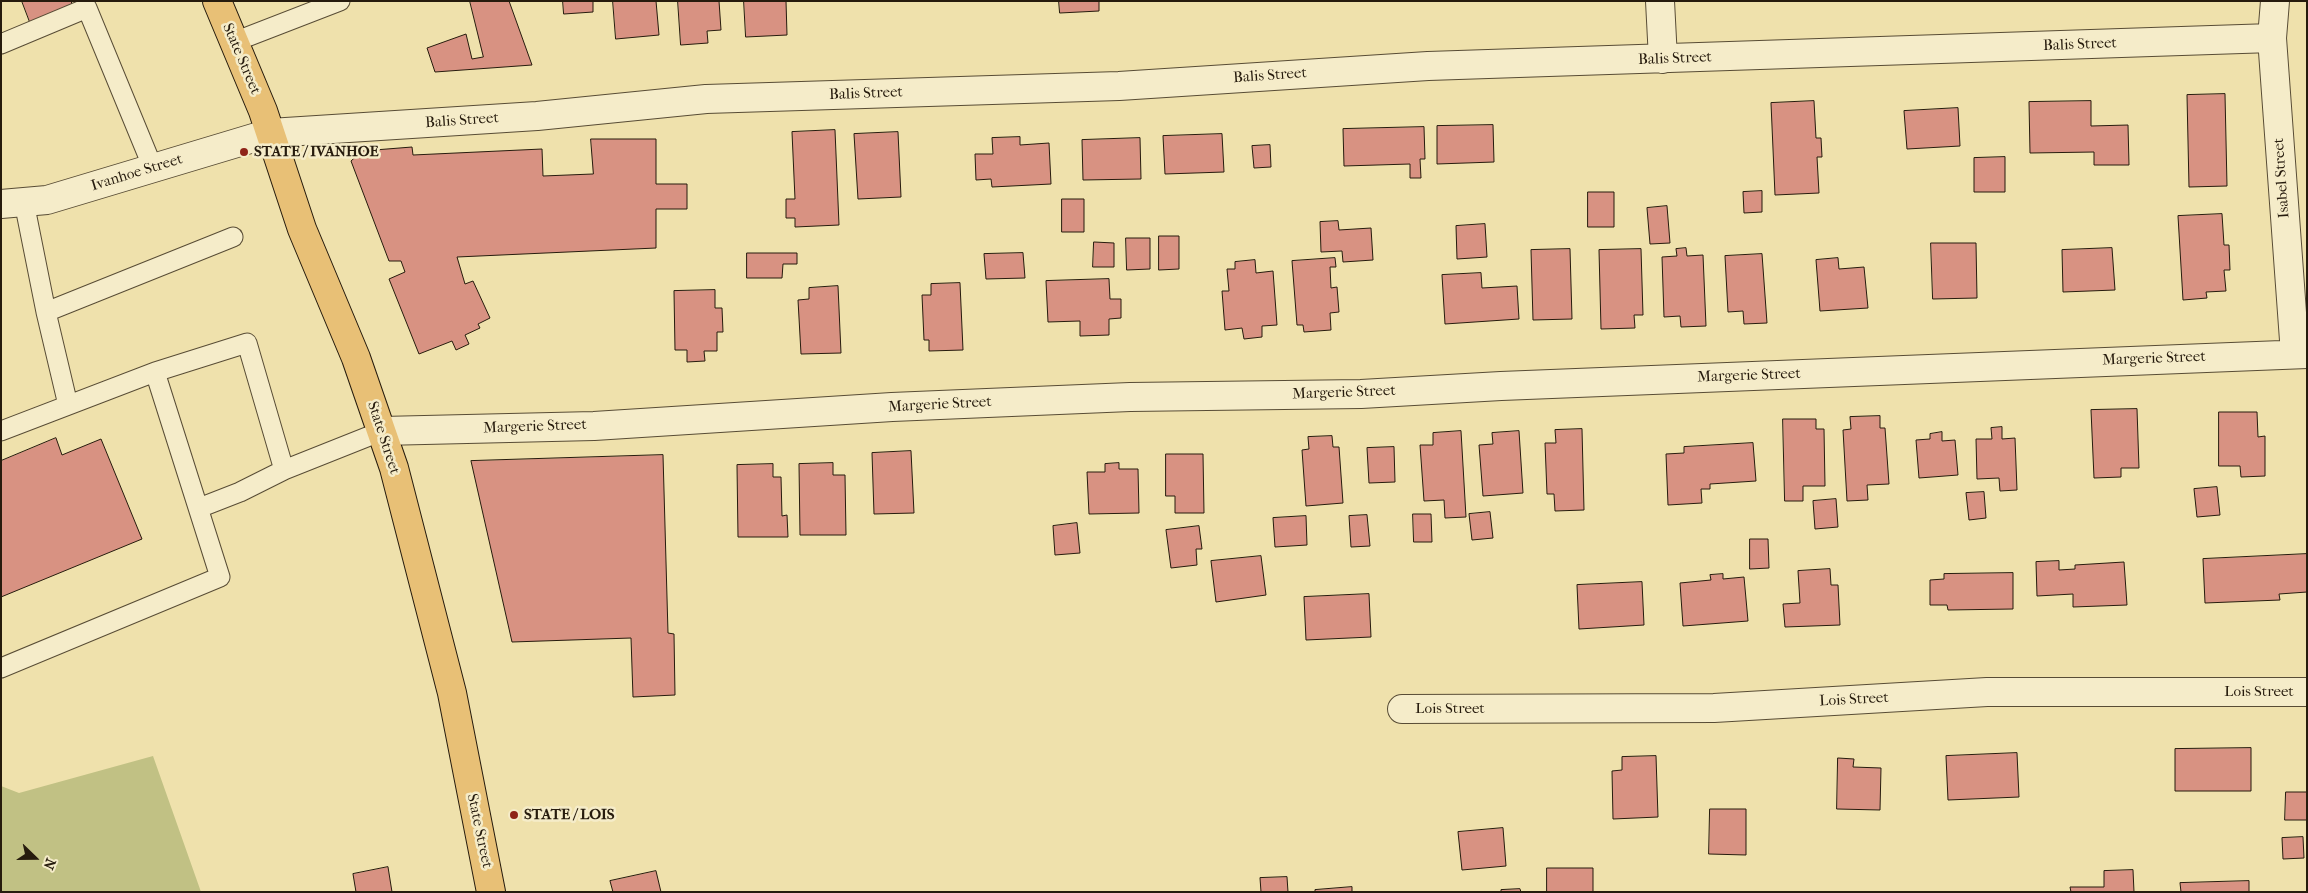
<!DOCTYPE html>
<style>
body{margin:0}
#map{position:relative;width:2308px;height:893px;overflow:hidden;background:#efe1ac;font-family:"IM FELL French Canon",serif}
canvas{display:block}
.frame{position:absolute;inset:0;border:2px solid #261b0d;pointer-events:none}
.north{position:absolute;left:10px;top:833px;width:50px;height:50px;-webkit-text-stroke:4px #f5ecc9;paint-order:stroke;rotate:112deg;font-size:14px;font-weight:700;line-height:20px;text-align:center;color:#261b0d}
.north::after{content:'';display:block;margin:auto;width:18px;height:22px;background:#261b0d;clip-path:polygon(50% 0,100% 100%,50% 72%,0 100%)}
</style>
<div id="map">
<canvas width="2308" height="893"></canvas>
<div class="frame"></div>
<div class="north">N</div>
</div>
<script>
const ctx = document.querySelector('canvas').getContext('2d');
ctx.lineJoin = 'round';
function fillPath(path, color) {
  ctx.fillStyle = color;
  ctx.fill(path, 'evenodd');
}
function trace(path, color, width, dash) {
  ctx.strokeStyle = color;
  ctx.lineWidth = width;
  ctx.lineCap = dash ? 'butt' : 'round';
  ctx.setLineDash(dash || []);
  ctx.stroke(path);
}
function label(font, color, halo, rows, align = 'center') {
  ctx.font = font + ' "IM FELL French Canon",serif';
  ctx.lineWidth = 5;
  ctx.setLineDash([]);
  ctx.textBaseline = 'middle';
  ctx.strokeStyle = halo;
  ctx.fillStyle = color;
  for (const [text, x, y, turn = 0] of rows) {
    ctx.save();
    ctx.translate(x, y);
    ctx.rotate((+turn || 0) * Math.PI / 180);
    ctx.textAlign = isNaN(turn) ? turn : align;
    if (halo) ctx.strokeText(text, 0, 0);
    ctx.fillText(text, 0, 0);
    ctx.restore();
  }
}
fillPath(new Path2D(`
 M153,756L201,892H1V786L19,793Z`), '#c1c184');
const building = new Path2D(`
 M22,1H71L72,4L30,22Z
 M470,1H509L532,65L435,72L427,48L466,34L472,59L483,57Z
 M563,1H593V12L564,14Z
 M613,1H656L659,35L616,39Z
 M678,1H719L721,30L707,31L708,43L681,45Z
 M744,1H786L787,35L746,37Z
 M1059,1H1099V11L1060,13Z
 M2225,94L2227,186L2189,187L2187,95Z
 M1814,101L1816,138H1821L1822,157H1817L1819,193L1775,195L1771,103Z
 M2091,101V126L2128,125L2129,165H2094V152L2030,153L2029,102Z
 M1958,108L1960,146L1907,149L1904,111Z
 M1493,125L1494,162L1437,164V126Z
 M1424,127L1425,159H1420L1421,178H1410V164L1344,166L1343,129Z
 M835,130L839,225L795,227V218H786V199H795L792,132Z
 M898,132L901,197L858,199L854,134Z
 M1222,134L1224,172L1165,174L1163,136Z
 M1020,137V145L1049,143L1051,184L992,187L991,179L976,180L975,154H993L992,138Z
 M1140,138L1141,179L1083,180L1082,140Z
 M591,139H656V184H687V209H656V248L457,257L465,284L473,281L490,318L478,324L480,328L465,335L469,344L456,350L452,341L419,354L389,279L405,272L401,261H389L351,161L362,151L412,147L413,155L542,149L543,176L593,174Z
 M1270,145L1271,167L1254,168L1252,146Z
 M2005,157V192H1974V158Z
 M1762,191V212L1744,213L1743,192Z
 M1588,192H1614V227H1588Z
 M1062,199H1084V232H1062Z
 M1667,206L1670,243L1650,244L1647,208Z
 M2222,214L2224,245H2229L2230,270H2224L2226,291L2206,292L2207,298L2183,300L2178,216Z
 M1338,221L1339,230L1371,228L1373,260L1343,262L1342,251L1321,252L1320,222Z
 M1485,224L1487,257L1457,259L1456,226Z
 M1159,236H1179V269L1159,270Z
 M1126,238H1150V269L1127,270Z
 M1094,242L1114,243V267H1093Z
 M1931,243H1976L1977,298L1933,299Z
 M1686,248L1687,256L1703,255L1706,326L1681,327L1680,316L1664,317L1662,257L1677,256L1676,249Z
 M2112,248L2115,290L2063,292L2062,250Z
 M1570,249L1572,319L1533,320L1531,250Z
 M1641,249L1643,315H1634L1635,328L1601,329L1599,250Z
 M747,253H797V264H783L782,278H747Z
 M1023,253L1025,278L986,279L984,254Z
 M1762,254L1767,323L1744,324L1743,311L1728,312L1725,256Z
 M1335,258L1336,267H1330L1331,288L1337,287L1339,312L1330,313L1331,330L1304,332L1303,325H1297L1292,261Z
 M1838,258L1839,269L1864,267L1868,308L1820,311L1816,260Z
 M1255,260L1256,273L1273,271L1277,325L1262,326V337L1244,339L1242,328L1225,330L1222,291H1229L1227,269H1235V262Z
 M1481,273L1482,288L1517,286L1519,319L1445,324L1442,275Z
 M1109,279L1110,299H1121V318L1109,319V335L1080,336V321L1048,322L1046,281Z
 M960,283L963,350L929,351V340H924L922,295H931V284Z
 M838,286L841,353L801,354L798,300L809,299V288Z
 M715,290V308H722L723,332H717V351H704L705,361L687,362V350H675L674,291Z
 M2137,409L2139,468H2121V477L2094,478L2091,410Z
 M2219,412H2257L2258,437L2265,436V476L2241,477L2240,466H2219Z
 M1880,416V428H1885L1889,484L1867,485L1868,500L1847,501L1843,430L1851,429L1850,417Z
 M1783,419H1816V429H1824L1825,486H1803V501H1785Z
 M2002,427V439L2015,438L2017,490L2000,491L1999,478L1977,479L1976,439H1992L1991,428Z
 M1582,429L1584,510L1555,511L1554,494H1547L1545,443H1556L1555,430Z
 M1461,431L1466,517L1445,518L1444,500L1424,501L1420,445H1433V433Z
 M1519,431L1523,493L1483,496L1479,445L1493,444L1492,433Z
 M1942,432V441L1955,440L1958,475L1919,478L1916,440L1930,439V434Z
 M1332,436L1333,447H1339L1343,503L1306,506L1302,450L1309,449L1308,437Z
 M56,438L62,455L101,439L142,539L1,597V461Z
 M1753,443L1756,481L1710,484V489H1701L1702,503L1668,505L1666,454L1684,453V447Z
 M1394,447L1395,482L1369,483L1367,448Z
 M911,451L914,513L874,514L872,453Z
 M1166,454H1203L1204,513H1175V496H1166Z
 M663,455L668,633L674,634L675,695L633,697L631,638L512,642L471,461Z
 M833,463V475H845L846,535H800L799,464Z
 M1119,463V469H1138L1139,513L1089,514L1087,472H1105V464Z
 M773,464V477H781L782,516L787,515L788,537H738L737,465Z
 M2217,487L2220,515L2197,517L2194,489Z
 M1984,492L1986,518L1969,520L1966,493Z
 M1836,499L1838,527L1815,529L1813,501Z
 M1490,512L1493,538L1472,540L1469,514Z
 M1413,514H1431L1432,542H1414Z
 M1367,515L1370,546L1351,547L1349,516Z
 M1306,516L1307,545L1275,547L1273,518Z
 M1077,523L1080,553L1055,555L1053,526Z
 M1199,526L1202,549H1196L1197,565L1171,568L1166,530Z
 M1750,539H1768L1769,568L1750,569Z
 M2307,554V592L2279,594L2280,600L2205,603L2203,559Z
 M1261,556L1266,595L1216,602L1211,561Z
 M2059,561V570L2075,569V565L2124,562L2127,605L2073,607V594L2037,596L2036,562Z
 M1830,569L1831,585H1838L1840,625L1785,627L1783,604L1800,603L1798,571Z
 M2013,573V609L1948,610L1947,605H1930V580L1944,579V574Z
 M1723,574V579L1744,577L1748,621L1683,626L1680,583L1711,580L1710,575Z
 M1642,582L1644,625L1579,629L1577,585Z
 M1369,594L1371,637L1306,640L1304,597Z
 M2251,748V791H2175V749Z
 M2017,753L2019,797L1948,800L1946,756Z
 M1656,756L1658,817L1613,819L1612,771L1622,770V757Z
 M1838,758L1854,759L1853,767L1881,768L1880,810L1837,809Z
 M2286,792H2307V820H2285Z
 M1710,809H1746V855L1709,854Z
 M1503,828L1506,866L1462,870L1458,832Z
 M2303,837L2304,858L2283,859L2282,838Z
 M388,867L392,892H356L353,874Z
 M1547,868H1593V892H1547Z
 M2133,870L2134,892H2071L2070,887H2104V871Z
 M656,871L661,892H613L610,881Z
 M1287,877L1288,892H1261L1260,878Z
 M2249,881V892H2181L2180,883Z
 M1352,887V892H1315V890Z
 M1520,889L1521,892H1501V890Z`);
fillPath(building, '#d89282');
trace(building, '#261b0d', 1);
const service = new Path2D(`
 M234,42L340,1
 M1,44L87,8L153,168
 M24,202L46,312L233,237
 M46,312L68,405
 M155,372L247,343L284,470
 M1,431L155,372L220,577L1,668
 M199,508L240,492L284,470L382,431`);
const minor = new Path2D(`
 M1660,1L1663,59
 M2275,1L2272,38L2295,354
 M1,204L47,200L270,133L537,116L706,99L1119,86L1428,66L2272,38
 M382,431L594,426L892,407L1130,397L1361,394L1501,386L2307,354
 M1402,709L1714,708L1987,692H2307`);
const primary = new Path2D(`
 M217,1L263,111L302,229L356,358L394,468L452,693L491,892`);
trace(service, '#584c35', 21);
trace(minor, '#584c35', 30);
trace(primary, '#261b0d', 30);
trace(service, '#f5ecc9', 19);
trace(minor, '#f5ecc9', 28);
trace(primary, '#e8c076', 28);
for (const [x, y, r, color] of [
 [244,152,5,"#8f2418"],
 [514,815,5,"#8f2418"]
]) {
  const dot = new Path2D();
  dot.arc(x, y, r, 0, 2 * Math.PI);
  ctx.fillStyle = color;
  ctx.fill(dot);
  trace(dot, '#f5ecc9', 2);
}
label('15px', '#261b0d', '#f5ecc9', [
 ["Balis Street",2080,45,-2],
 ["State Street",241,59,67],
 ["Balis Street",1675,59,-2],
 ["Balis Street",1270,76,-4],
 ["Balis Street",866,94,-2],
 ["Balis Street",462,121,-4],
 ["Ivanhoe Street",137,173,-17],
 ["Isabel Street",2282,178,-94],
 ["Margerie Street",2154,359,-2],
 ["Margerie Street",1749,376,-2],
 ["Margerie Street",1344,393,-2],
 ["Margerie Street",940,405,-3],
 ["Margerie Street",535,427,-2],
 ["State Street",383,438,72],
 ["Lois Street",2259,692],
 ["Lois Street",1854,700,-3],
 ["Lois Street",1450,709],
 ["State Street",479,831,78]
]);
label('bold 15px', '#261b0d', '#f5ecc9', [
 ["STATE / IVANHOE",254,152],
 ["STATE / LOIS",524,815]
], 'left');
</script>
